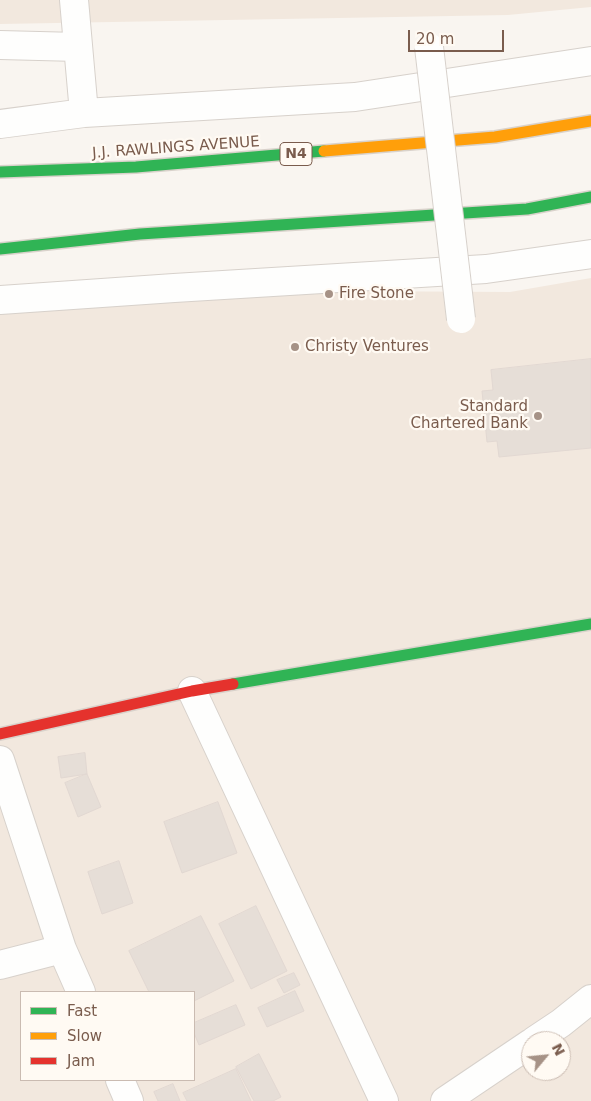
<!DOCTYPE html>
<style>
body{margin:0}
#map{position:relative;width:591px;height:1101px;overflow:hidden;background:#f9f5f0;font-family:"DejaVu Sans",sans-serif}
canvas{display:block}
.legend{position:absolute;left:20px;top:991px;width:175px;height:90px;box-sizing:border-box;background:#fffaf3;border:1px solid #cabbb1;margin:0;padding:6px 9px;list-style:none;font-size:15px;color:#7a5c4d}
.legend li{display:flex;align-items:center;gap:10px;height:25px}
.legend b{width:25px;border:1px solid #cabbb1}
.north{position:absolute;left:521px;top:1031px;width:50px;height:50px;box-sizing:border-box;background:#fffaf3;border:1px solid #cabbb1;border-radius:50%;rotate:62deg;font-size:14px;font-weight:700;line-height:20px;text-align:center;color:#7a5c4d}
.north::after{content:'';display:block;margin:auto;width:18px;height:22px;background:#a69286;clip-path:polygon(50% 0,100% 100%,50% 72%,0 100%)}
.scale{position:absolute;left:408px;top:30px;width:96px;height:22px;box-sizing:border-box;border:2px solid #7a5c4d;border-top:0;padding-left:6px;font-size:15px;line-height:18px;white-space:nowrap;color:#7a5c4d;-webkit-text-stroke:4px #fffaf3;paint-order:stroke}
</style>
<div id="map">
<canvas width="591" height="1101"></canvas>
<ul class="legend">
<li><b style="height:6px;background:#30b455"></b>Fast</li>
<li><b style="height:6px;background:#ff9f0a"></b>Slow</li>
<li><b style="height:6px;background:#e5322d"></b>Jam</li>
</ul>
<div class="north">N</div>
<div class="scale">20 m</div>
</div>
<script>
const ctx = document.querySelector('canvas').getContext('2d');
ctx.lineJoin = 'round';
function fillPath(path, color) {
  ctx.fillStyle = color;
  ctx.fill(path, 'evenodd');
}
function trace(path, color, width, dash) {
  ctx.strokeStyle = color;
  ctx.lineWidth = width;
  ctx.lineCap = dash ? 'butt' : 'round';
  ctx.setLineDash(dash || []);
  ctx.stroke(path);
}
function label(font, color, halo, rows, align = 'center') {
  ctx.font = font + ' "DejaVu Sans",sans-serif';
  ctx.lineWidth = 4.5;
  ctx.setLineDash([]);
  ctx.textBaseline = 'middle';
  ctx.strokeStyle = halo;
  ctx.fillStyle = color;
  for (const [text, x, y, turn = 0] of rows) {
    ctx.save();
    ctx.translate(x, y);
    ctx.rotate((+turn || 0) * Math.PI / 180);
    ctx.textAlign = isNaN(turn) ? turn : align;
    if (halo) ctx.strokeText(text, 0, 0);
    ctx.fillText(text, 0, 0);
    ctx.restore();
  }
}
fillPath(new Path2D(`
 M0,0H591V7L508,15L0,24Z
 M591,278V1101H0V289L510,292ZM21,992H194V1080H21ZM531,1041H561V1071H531Z`), '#f2e8de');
const building = new Path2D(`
 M591,359V448L499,457L497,441L487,442L482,391L493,390L491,370Z
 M85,753L87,774L61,778L58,757Z
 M87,774L101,807L78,817L65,783Z
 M218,802L237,853L182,873L164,822Z
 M119,861L133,903L102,914L88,872Z
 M256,906L287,971L251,989L219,924Z
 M201,916L234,981L194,1001V992H149L129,951Z
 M294,973L300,985L284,993L277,980Z
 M295,991L304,1011L267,1027L258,1008Z
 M236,1005L245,1025L199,1045L194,1033V1023Z
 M259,1054L281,1097L273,1101H254L236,1067Z
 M236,1069L251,1101H187L183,1093Z
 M173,1084L180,1101H158L154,1092Z`);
fillPath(building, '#e6ded7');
trace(building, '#e2d8d2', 1);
const street = new Path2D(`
 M74,0L84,113
 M0,45L78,47
 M0,124L84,113L355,97L591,61
 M0,300L174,288L486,269L591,254
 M192,691L384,1101
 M0,760L62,949L81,992
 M0,965L62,949
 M534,1041L561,1023L591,999
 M120,1080L129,1101
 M445,1101L531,1043`);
const fast = new Path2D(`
 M0,172L136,167L324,151
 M0,249L140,234L527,209L591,197
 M233,684L591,624`);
const slow = new Path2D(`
 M324,151L495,137L591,121`);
const jam = new Path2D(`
 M0,734L192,691L233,684`);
trace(street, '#d7d1cb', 30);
trace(fast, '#d9d2cb', 14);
trace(slow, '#d9d2cb', 14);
trace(jam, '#d9d2cb', 14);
trace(street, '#fefefd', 28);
trace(fast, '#30b455', 11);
trace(slow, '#ff9f0a', 11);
trace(jam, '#e5322d', 11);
const streetBridge = new Path2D(`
 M429,47L461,319`);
trace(streetBridge, '#d7d1cb', 30, []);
trace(streetBridge, '#fefefd', 28);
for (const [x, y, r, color] of [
 [329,294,5,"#a69286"],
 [295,347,5,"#a69286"],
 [538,416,5,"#a69286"]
]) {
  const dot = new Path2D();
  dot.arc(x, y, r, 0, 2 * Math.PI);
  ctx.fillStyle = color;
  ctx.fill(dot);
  trace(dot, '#fffaf3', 2);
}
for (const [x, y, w] of [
 [296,154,32]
]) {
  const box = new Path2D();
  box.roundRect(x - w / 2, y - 11.5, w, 23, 4);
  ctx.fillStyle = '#fffaf3';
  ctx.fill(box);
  trace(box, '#7a5c4d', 1);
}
label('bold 14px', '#7a5c4d', null, [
 ["N4",296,154]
]);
label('15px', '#7a5c4d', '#fffaf3', [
 ["J.J. RAWLINGS AVENUE",176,148,-4]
]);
label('15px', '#7a5c4d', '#fffaf3', [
 ["Fire Stone",339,294],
 ["Christy Ventures",305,347],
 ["Standard",528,407,"right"],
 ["Chartered Bank",528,424,"right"]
], 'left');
</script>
